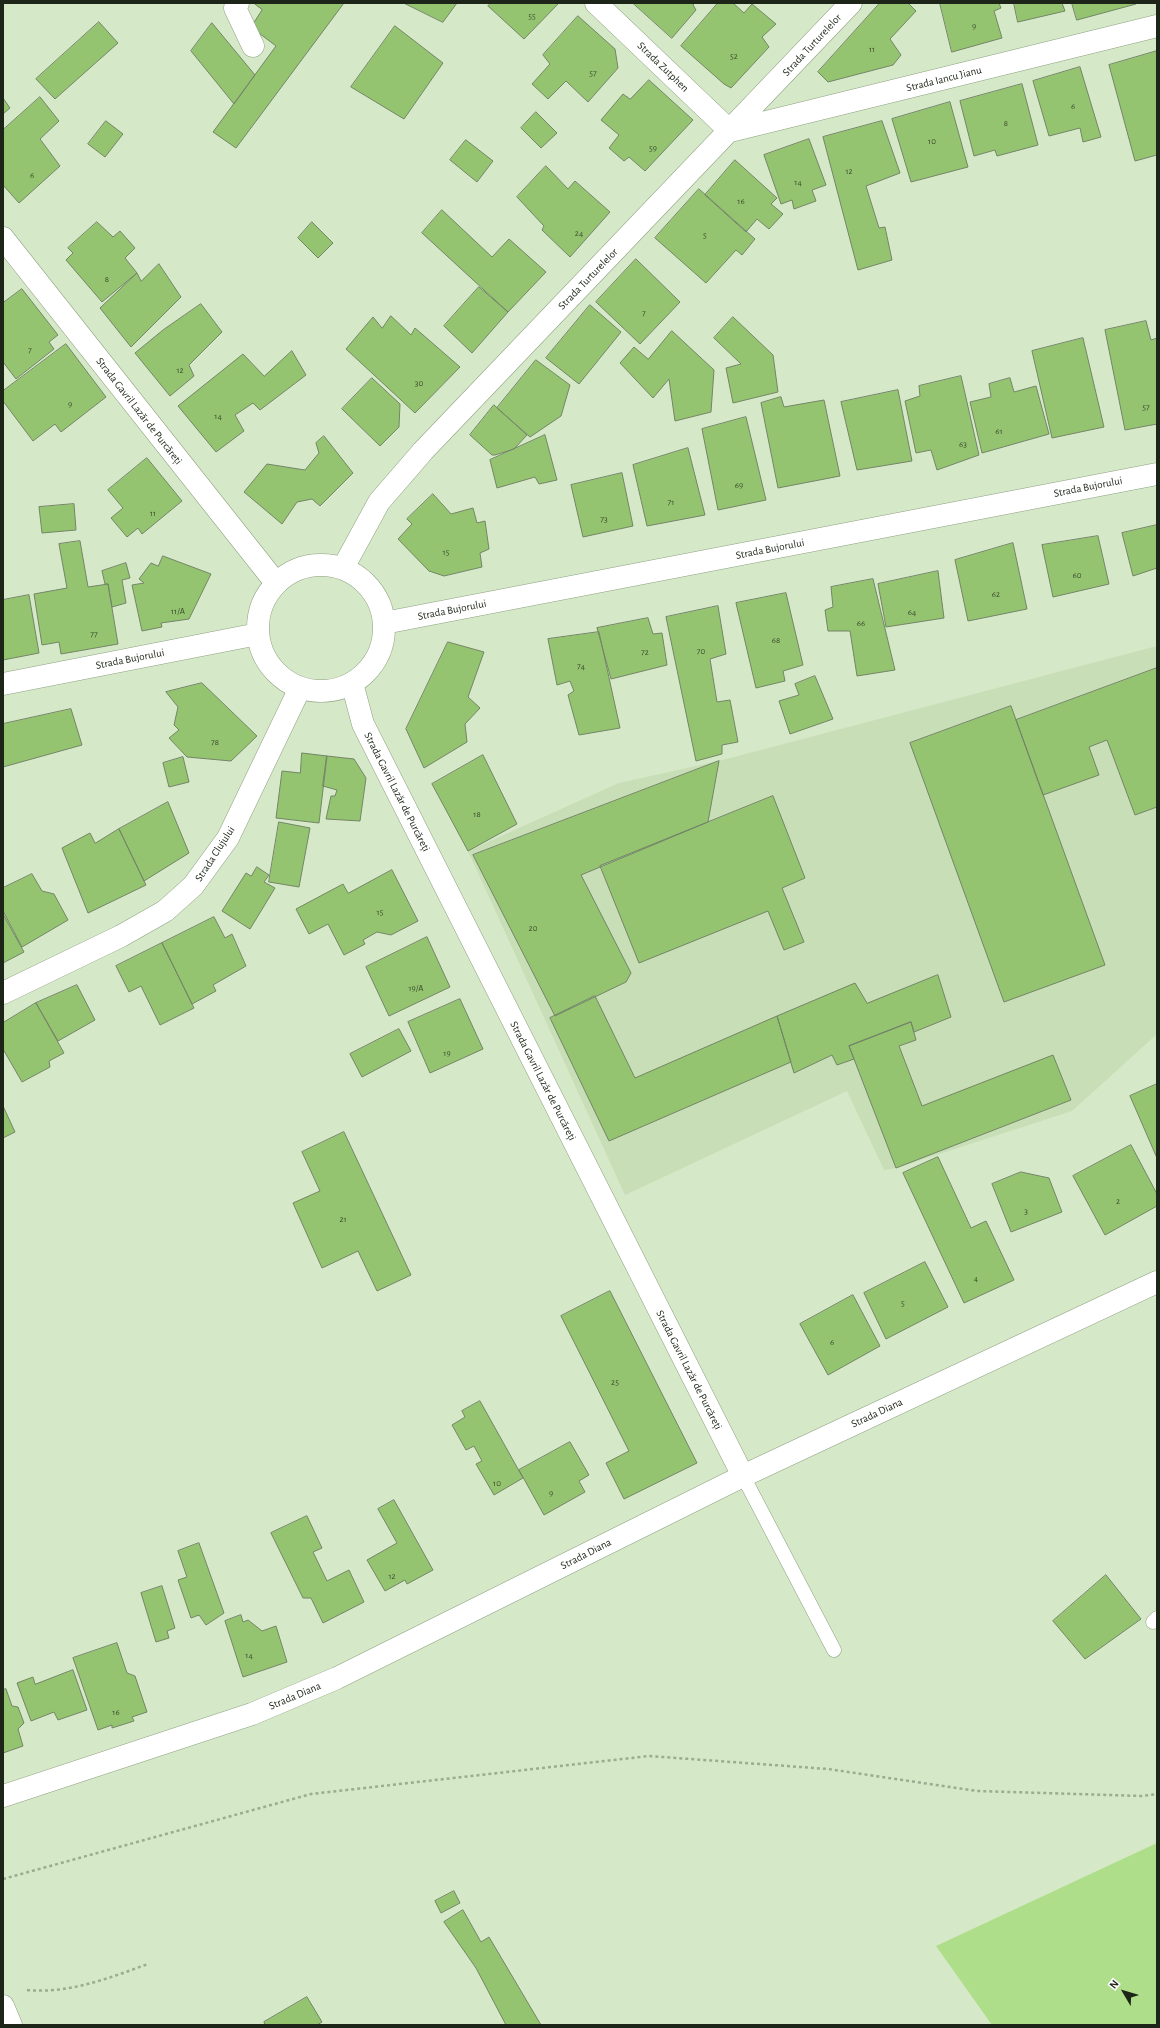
<!DOCTYPE html>
<meta charset="utf-8">
<style>
body{margin:0}
#map{position:relative;width:1160px;height:2028px;overflow:hidden;background:#d5e8c7;font-family:"Alegreya Sans",sans-serif}
canvas{display:block}
.frame{position:absolute;inset:0;border:4px solid #1d2518;pointer-events:none}
.north{position:absolute;left:1104px;top:1972px;width:40px;height:40px;-webkit-text-stroke:3px #fff;paint-order:stroke;rotate:308deg;font-size:11px;font-weight:700;line-height:16px;text-align:center;color:#1d2518}
.north::after{content:'';display:block;margin:auto;width:14px;height:18px;background:#1d2518;clip-path:polygon(50% 0,100% 100%,50% 72%,0 100%)}
</style>
<div id="map">
<canvas width="1160" height="2028"></canvas>
<div class="frame"></div>
<div class="north">N</div>
</div>
<script>
const ctx = document.querySelector('canvas').getContext('2d');
ctx.lineJoin = 'round';
function fillPath(path, color) {
  ctx.fillStyle = color;
  ctx.fill(path, 'evenodd');
}
function trace(path, color, width, dash) {
  ctx.strokeStyle = color;
  ctx.lineWidth = width;
  ctx.lineCap = dash ? 'butt' : 'round';
  ctx.setLineDash(dash || []);
  ctx.stroke(path);
}
function label(font, color, halo, rows, align = 'center') {
  ctx.font = font + ' "Alegreya Sans",sans-serif';
  ctx.lineWidth = 3;
  ctx.setLineDash([]);
  ctx.textBaseline = 'middle';
  ctx.strokeStyle = halo;
  ctx.fillStyle = color;
  for (const [text, x, y, turn = 0] of rows) {
    ctx.save();
    ctx.translate(x, y);
    ctx.rotate((+turn || 0) * Math.PI / 180);
    ctx.textAlign = isNaN(turn) ? turn : align;
    if (halo) ctx.strokeText(text, 0, 0);
    ctx.fillText(text, 0, 0);
    ctx.restore();
  }
}
fillPath(new Path2D(`
 M1157,646V1034L1072,1111L896,1168L884,1170L847,1091L625,1195L468,851L619,783L719,761Z`), '#c8deb7');
fillPath(new Path2D(`
 M1157,1843V2025H992L936,1946Z`), '#aede89');
const building = new Path2D(`
 M254,3H344L236,148L213,132L276,46L251,27L262,10Z
 M404,3H457L443,22Z
 M491,3H559L524,39L488,6Z
 M633,3H695L693,5L696,10L672,38Z
 M718,3H733L744,13L752,4L776,24L762,37L769,47L731,88L724,84L681,46Z
 M880,3H908L916,11L890,39L901,55L893,65L828,82L818,72Z
 M940,3H999L1001,8L994,11L1002,38L952,52Z
 M1014,3H1062L1065,11L1018,22Z
 M1072,3H1136V4L1077,20Z
 M578,16L615,49L618,68L588,102L566,81L548,99L532,84L550,64L543,55Z
 M99,22L118,43L55,99L36,79Z
 M212,23L255,75L234,104L191,51Z
 M395,26L443,63L404,119L351,87Z
 M1157,51V155L1135,161L1109,65Z
 M1080,67L1101,137L1083,142L1080,128L1049,136L1033,81Z
 M649,80L693,120L645,171L629,157L624,161L609,148L619,135L601,120L623,94L630,99Z
 M1022,84L1038,145L997,156L995,150L974,156L960,101Z
 M40,97L59,121L40,139L60,166L19,203L3,185V130Z
 M3,98L10,108L3,114Z
 M950,102L968,167L911,182L892,119Z
 M536,112L557,133L541,148L521,128Z
 M106,121L123,134L105,157L88,144Z
 M882,121L900,173L866,186L879,228L885,227L892,260L858,270L823,137Z
 M809,139L826,185L812,190L816,201L794,209L792,200L781,204L764,155Z
 M466,140L493,161L477,182L450,160Z
 M735,160L777,198L771,204L783,214L769,229L757,219L746,232L705,195Z
 M546,166L568,189L575,181L610,212L570,257L542,230L544,226L517,197Z
 M699,189L755,239L742,255L736,250L706,283L655,238Z
 M442,210L492,257L509,239L546,272L508,312L422,233Z
 M97,222L113,237L120,231L135,248L125,258L137,273L102,302L66,260L73,253L68,248Z
 M312,222L333,243L318,258L298,238Z
 M636,259L680,302L640,344L596,302Z
 M159,264L181,297L131,347L100,308L137,273L141,281Z
 M479,287L508,312L472,353L444,326Z
 M22,289L58,335L49,342L54,349L16,379L3,362V303Z
 M201,304L222,332L189,365L194,376L170,396L135,353L163,330Z
 M590,305L621,332L579,384L546,358Z
 M391,316L411,335L415,328L460,367L415,413L346,349L373,317L382,328Z
 M733,317L773,355L778,392L733,403L726,368L741,364L714,338Z
 M1146,321L1151,340L1157,338V424L1125,430L1105,330Z
 M672,331L714,370L711,412L675,421L669,379L653,398L620,363L634,347L648,359Z
 M1083,338L1104,427L1052,438L1032,351Z
 M66,344L106,397L61,432L55,424L33,441L3,401V391Z
 M292,351L306,375L260,410L253,403L235,415L244,431L216,452L178,406L243,354L264,376Z
 M536,360L570,385L561,416L530,437L497,408Z
 M961,376L979,455L937,470L931,450L916,453L905,401L920,396L919,386Z
 M372,378L400,404L399,427L380,446L342,409Z
 M1010,378L1014,392L1036,386L1049,434L982,453L970,402L991,397L989,384Z
 M898,390L912,461L857,470L841,402Z
 M781,397L784,407L824,400L840,476L778,488L761,403Z
 M494,405L527,435L514,449L495,455H492L470,435Z
 M746,417L766,500L718,510L702,429Z
 M545,435L557,480L539,484L535,477L497,488L490,460Z
 M324,436L353,473L320,506L312,499L297,502L282,524L244,492L267,464L305,470L319,453L316,443Z
 M688,448L705,515L647,526L633,465Z
 M147,458L182,501L142,534L138,528L127,537L111,518L123,508L108,490Z
 M622,473L633,526L583,537L571,485Z
 M433,494L451,514L473,508L477,523L485,521L489,549L480,553L482,567L444,576L429,571L398,539L412,524L407,519Z
 M74,504L76,530L42,533L39,507Z
 M1157,525V568L1133,576L1122,533Z
 M1098,536L1109,584L1053,597L1042,545Z
 M80,541L88,587L108,584L118,644L61,654L59,642L42,645L34,594L67,588L59,544Z
 M1013,543L1027,609L968,621L955,560Z
 M163,556L211,574L189,619L161,623L162,627L142,631L132,585L144,583L139,579L151,563L158,566Z
 M126,563L130,578L122,580L126,603L112,607L108,584H105L102,571Z
 M938,571L944,618L886,627L878,584Z
 M873,579L895,670L857,676L850,631H828L825,610L833,607L831,587Z
 M786,593L803,665L783,671L785,681L756,688L736,603Z
 M29,595L39,653L3,660V600Z
 M718,606L726,654L710,659L717,702L730,700L738,742L722,745V754L696,761L666,617Z
 M648,618L653,634L662,633L667,665L611,679L597,628Z
 M599,632L620,728L579,735L568,695L574,691L570,681L557,685L548,639Z
 M448,642L484,652L468,697L480,708L465,724L467,742L424,768L406,729Z
 M1157,668V807L1135,815L1107,740L1089,747L1099,775L1043,795L1016,720Z
 M815,676L833,719L790,734L779,701L799,695L795,684Z
 M202,683L257,736L231,761L187,757L169,738L179,730L174,725L178,707L166,692Z
 M1011,706L1105,965L1004,1002L910,743Z
 M71,709L82,745L3,767V724Z
 M302,753L327,756L319,823L276,818L282,771L300,773Z
 M483,755L517,824L468,851L432,784Z
 M327,756L354,759L366,778L360,821L326,819L331,796H335L337,790L323,786Z
 M183,757L189,782L169,787L163,763Z
 M719,761L708,822L581,875L631,973L626,982L555,1016L473,855Z
 M773,796L805,878L782,888L804,942L784,950L768,911L639,963L600,866Z
 M168,802L189,853L144,881L119,829Z
 M279,822L310,828L299,887L269,882Z
 M119,829L146,885L88,913L62,848L90,833L95,843Z
 M257,867L269,875L264,882L275,888L250,929L222,911L246,873L251,876Z
 M392,870L418,921L391,935L377,932L363,940L365,944L344,955L328,924L309,934L296,909L343,884L348,893Z
 M32,874L42,891L54,894L68,920L22,947L3,911V888Z
 M3,914L24,952L3,963Z
 M214,917L225,938L232,934L246,966L213,985L216,991L192,1004L162,943Z
 M427,937L450,987L389,1016L366,967Z
 M162,943L194,1008L160,1025L141,986L129,992L116,966Z
 M938,975L951,1017L914,1032L911,1022L849,1046L854,1059L837,1065L832,1055L794,1073L777,1016L855,983L867,1003Z
 M77,985L95,1020L58,1041L36,1003Z
 M595,996L635,1078L777,1016L791,1062L609,1141L550,1018Z
 M460,999L483,1049L430,1073L408,1022Z
 M36,1003L64,1053L49,1061L50,1067L22,1082L3,1049V1023Z
 M911,1022L916,1040L899,1046L922,1106L1053,1055L1071,1100L896,1168L849,1046Z
 M399,1029L411,1051L362,1077L350,1054Z
 M1157,1084V1158L1130,1096Z
 M3,1106L15,1132L3,1138Z
 M344,1132L411,1275L377,1291L358,1251L322,1268L293,1203L320,1191L302,1152Z
 M1131,1145L1157,1194V1206L1105,1235L1073,1176Z
 M938,1157L971,1228L986,1221L1014,1280L964,1303L903,1173Z
 M1021,1172L1049,1178L1062,1212L1011,1232L992,1184Z
 M925,1262L948,1307L886,1339L864,1293Z
 M610,1291L697,1463L624,1499L606,1463L629,1451L561,1316Z
 M853,1295L880,1346L828,1375L800,1324Z
 M480,1401L523,1478L494,1495L476,1464L482,1461L474,1446L466,1450L452,1425L465,1417L462,1411Z
 M570,1442L589,1475L579,1481L585,1492L544,1515L519,1470Z
 M394,1500L433,1570L407,1584L405,1580L385,1591L367,1560L397,1543L378,1509Z
 M307,1516L322,1548L313,1552L327,1581L349,1570L364,1602L323,1623L311,1598H303L271,1533Z
 M199,1543L224,1613L206,1625L199,1615L191,1618L178,1580L187,1577L178,1551Z
 M1106,1575L1141,1619L1085,1659L1053,1621Z
 M162,1586L175,1628L167,1631L169,1638L156,1642L141,1593Z
 M241,1615L243,1622L248,1620L262,1631L276,1626L287,1662L243,1677L225,1621Z
 M117,1643L127,1673L135,1676L147,1712L132,1717L134,1721L112,1728V1725L98,1730L73,1658Z
 M73,1670L87,1710L58,1720L54,1712L31,1721L17,1683L33,1677L35,1684Z
 M6,1689L12,1706L18,1707L24,1723L18,1729L23,1746L3,1753V1690Z
 M454,1891L460,1903L441,1913L435,1901Z
 M463,1910L481,1942L489,1937L541,2025H506L476,1968L444,1922Z
 M307,1997L322,2022L317,2025H265L264,2022Z`);
fillPath(building, '#95c470');
trace(building, '#738567', 1);
const lane = new Path2D(`
 M743,1476L834,1650
 M1153,1622L1157,1618`);
const street = new Path2D(`
 M238,3L235,8L253,46
 M596,3L730,131
 M730,131L1157,26
 M3,238L276,583
 M343,568L379,502L423,451L851,3
 M352,683L363,724L743,1476
 M3,993L121,936L165,911L193,886L228,838L300,688
 M3,1796L252,1714L337,1678L743,1476L1157,1282
 M3,2006L11,2025`);
const secondary = new Path2D(`
 M258 628a63 63 0 1 1 126 0a63 63 0 1 1-126 0Z
 M384,623L1157,474
 M3,684L258,634`);
trace(lane, '#8ea181', 15);
trace(street, '#8ea181', 23);
trace(secondary, '#8ea181', 23);
trace(new Path2D(`
 M3,1879L311,1794L649,1756L828,1769L977,1791L1142,1796L1157,1794
 M27,1990C69,1994 109,1978 148,1964`), '#9cac91', 2.5, [3, 3]);
trace(lane, '#fff', 14);
trace(street, '#fff', 22);
trace(secondary, '#fff', 22);
label('9px', '#3b4d2e', null, [
 ["55",532,16],
 ["9",974,26],
 ["11",872,49],
 ["52",734,56],
 ["57",593,73],
 ["6",1073,106],
 ["8",1006,123],
 ["10",932,141],
 ["59",653,148],
 ["12",849,171],
 ["6",32,175],
 ["14",798,182],
 ["16",741,201],
 ["24",579,233],
 ["5",705,235],
 ["8",107,279],
 ["7",644,313],
 ["7",30,350],
 ["12",180,370],
 ["30",419,383],
 ["9",70,404],
 ["57",1146,407],
 ["14",218,416],
 ["61",999,431],
 ["63",963,444],
 ["69",739,485],
 ["71",671,502],
 ["11",153,513],
 ["73",604,519],
 ["15",446,552],
 ["60",1077,575],
 ["62",996,594],
 ["11/A",178,611],
 ["64",912,612],
 ["66",861,623],
 ["77",94,634],
 ["68",776,640],
 ["70",701,651],
 ["72",645,652],
 ["74",581,666],
 ["78",215,742],
 ["18",477,814],
 ["15",380,912],
 ["20",533,928],
 ["19/A",416,988],
 ["19",447,1053],
 ["2",1118,1201],
 ["3",1026,1211],
 ["21",343,1219],
 ["4",976,1278],
 ["5",903,1303],
 ["6",832,1342],
 ["25",615,1382],
 ["10",497,1483],
 ["9",551,1493],
 ["12",392,1576],
 ["14",249,1655],
 ["16",116,1712]
]);
label('11px', '#1d2518', '#fff', [
 ["Strada Turturelelor",812,45,-47],
 ["Strada Zutphen",663,67,44],
 ["Strada Iancu Jianu",944,79,-14],
 ["Strada Turturelelor",588,279,-46],
 ["Strada Gavril Lazăr de Purcăreți",139,411,52],
 ["Strada Bujorului",1088,487,-11],
 ["Strada Bujorului",770,549,-11],
 ["Strada Bujorului",452,610,-11],
 ["Strada Bujorului",130,659,-11],
 ["Strada Gavril Lazăr de Purcăreți",397,792,63],
 ["Strada Clujului",215,854,-57],
 ["Strada Gavril Lazăr de Purcăreți",543,1081,63],
 ["Strada Gavril Lazăr de Purcăreți",689,1370,63],
 ["Strada Diana",877,1413,-25],
 ["Strada Diana",586,1554,-27],
 ["Strada Diana",295,1696,-23]
]);
</script>
